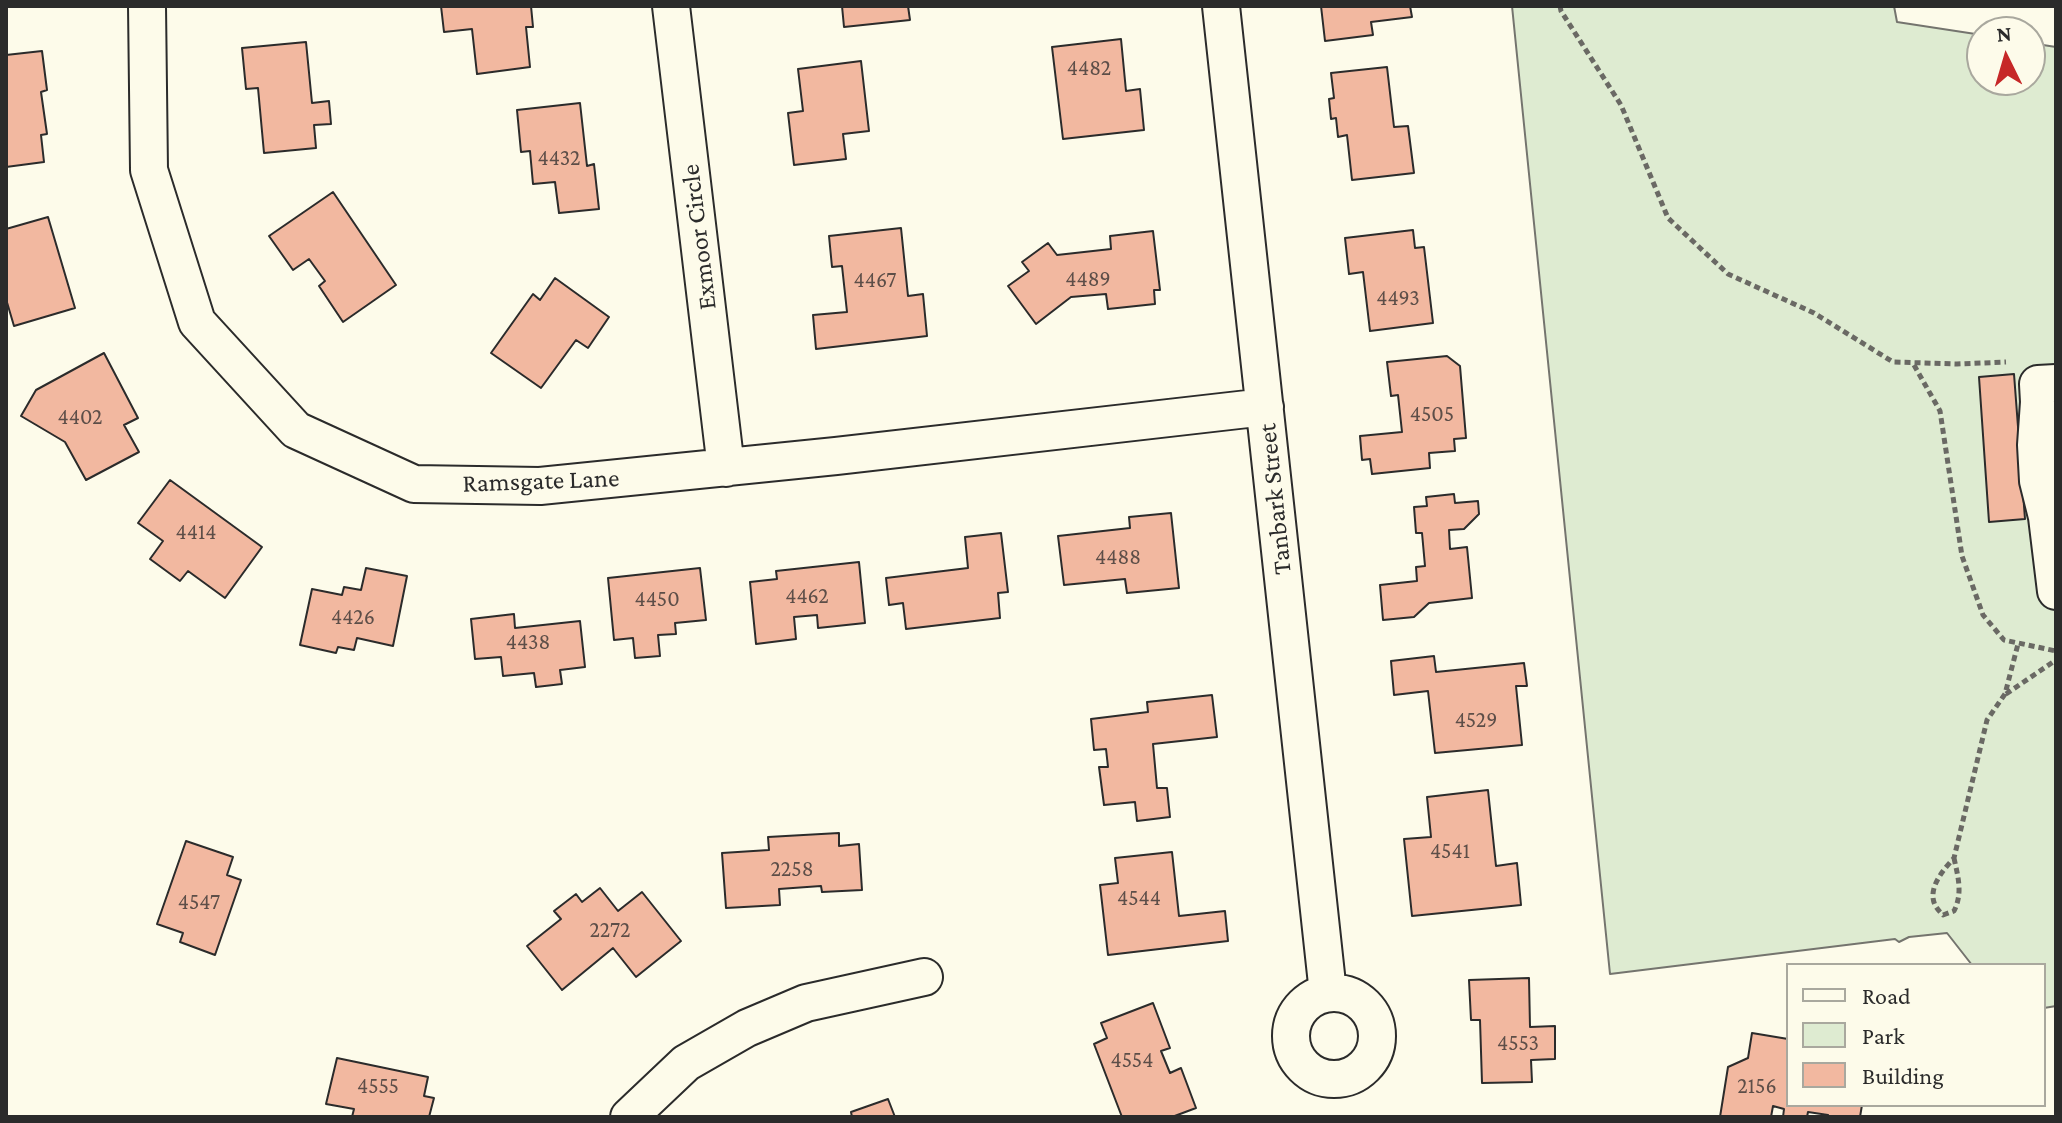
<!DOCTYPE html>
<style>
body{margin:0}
#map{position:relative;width:2062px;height:1123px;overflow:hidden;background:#fdfbea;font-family:"Crimson Pro",serif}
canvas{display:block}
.frame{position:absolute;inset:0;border:8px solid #2b2b2b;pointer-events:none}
.legend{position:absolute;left:1786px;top:963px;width:260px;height:144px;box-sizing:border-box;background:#fdfbea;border:2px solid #a9a89e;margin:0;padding:10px 14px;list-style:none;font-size:24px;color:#2b2b2b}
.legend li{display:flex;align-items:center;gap:16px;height:40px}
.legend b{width:40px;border:2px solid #a9a89e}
.north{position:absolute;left:1966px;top:16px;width:80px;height:80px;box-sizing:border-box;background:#fdfbea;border:2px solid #a9a89e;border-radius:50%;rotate:355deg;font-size:22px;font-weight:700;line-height:32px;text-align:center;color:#2b2b2b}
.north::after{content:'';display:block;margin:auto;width:28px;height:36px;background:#c62828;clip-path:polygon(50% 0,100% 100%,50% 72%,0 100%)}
</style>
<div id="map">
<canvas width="2062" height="1123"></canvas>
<div class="frame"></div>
<ul class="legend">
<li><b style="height:10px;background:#fdfbea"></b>Road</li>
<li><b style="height:22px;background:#deebd1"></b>Park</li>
<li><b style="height:22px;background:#f2b8a0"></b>Building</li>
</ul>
<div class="north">N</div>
</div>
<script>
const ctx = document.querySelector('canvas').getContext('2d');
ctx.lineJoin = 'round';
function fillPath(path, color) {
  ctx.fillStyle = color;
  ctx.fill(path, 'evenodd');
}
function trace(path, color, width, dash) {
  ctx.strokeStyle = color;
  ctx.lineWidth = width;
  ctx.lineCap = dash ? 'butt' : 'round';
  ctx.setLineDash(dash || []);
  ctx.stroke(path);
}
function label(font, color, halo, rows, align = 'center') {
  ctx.font = font + ' "Crimson Pro",serif';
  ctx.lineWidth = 6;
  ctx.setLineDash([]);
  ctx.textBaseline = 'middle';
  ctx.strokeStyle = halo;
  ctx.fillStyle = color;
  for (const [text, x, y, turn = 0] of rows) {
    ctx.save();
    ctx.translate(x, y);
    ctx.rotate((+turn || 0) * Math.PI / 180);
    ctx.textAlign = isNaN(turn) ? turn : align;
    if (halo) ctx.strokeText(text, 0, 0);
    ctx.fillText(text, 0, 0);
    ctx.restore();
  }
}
const green = new Path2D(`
 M1512,6H1894L1897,22L1982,35V80H2030V43L2056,47V1006L2044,1008V965H1972L1947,933L1909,937L1899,942L1895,939L1610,974Z`);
fillPath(green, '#deebd1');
trace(green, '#74746e', 2);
const building = new Path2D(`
 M441,6H531L533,27H526L530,67L477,74L472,29L444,32Z
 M842,6H908L910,20L844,27Z
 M1321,6H1410L1412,17L1371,22L1373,35L1325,41Z
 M1121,39L1126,91L1140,89L1144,130L1063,139L1052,47Z
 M306,42L312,103L329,101L331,124L314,125L316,148L264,153L258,88L246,89L242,48Z
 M42,51L47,90L41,92L47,134L41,135L44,162L6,167V55Z
 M861,61L869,131L843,134L846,159L794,165L788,113L803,111L798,69Z
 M1387,67L1394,127L1408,126L1414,173L1352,180L1347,135L1338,137L1336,118L1331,119L1329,99L1334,98L1331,73Z
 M580,103L587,166L594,164L599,209L559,213L555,182L533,184L530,151L521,152L517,110Z
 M333,192L396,285L343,322L319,286L325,281L309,259L293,270L269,236Z
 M48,217L75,308L14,326L6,299V229Z
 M901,228L908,296L923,294L927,336L816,349L813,315L847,312L842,266L832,267L829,236Z
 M1413,230L1415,248L1424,247L1433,323L1370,331L1363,272L1349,274L1345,238Z
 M1153,231L1160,290H1154L1155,304L1108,309L1106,294L1071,297L1036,324L1008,286L1029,271L1022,262L1048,243L1057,255L1111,249L1110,236Z
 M555,278L609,317L588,348L576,340L541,388L491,353L533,294L540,300Z
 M104,353L138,418L124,425L139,452L86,480L65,442L21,416L36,390Z
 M1447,356L1460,366L1466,438L1454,439L1455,451L1429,453L1430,468L1372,474L1370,459L1362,460L1360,436L1402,432L1398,395L1391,396L1387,362Z
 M2014,374L2025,519L1989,522L1979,377Z
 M170,480L262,547L225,598L188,571L180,581L150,559L163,541L138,523Z
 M1454,494L1455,503L1478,501L1479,514L1464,529L1449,530L1450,549L1467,547L1472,598L1429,603L1414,617L1383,620L1380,585L1417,581L1416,567L1425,566L1422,533H1416L1414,507L1427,506L1426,497Z
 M1171,513L1179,588L1127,593L1125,579L1064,585L1058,536L1130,528L1129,517Z
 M1001,533L1008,592L998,593L1000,618L906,629L903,603L889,605L886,578L968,568L965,537Z
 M859,562L865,623L818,628L817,615L794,617L796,639L756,644L750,582L777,579L776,571Z
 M366,568L407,576L393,646L357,638L354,650L338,647L336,653L300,645L312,589L342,595L344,587L361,590Z
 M700,568L706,620L675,623L676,634L658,635L660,656L635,658L633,638L614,640L608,578Z
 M514,614L515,628L580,621L585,667L560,670L562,684L536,687L534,673L503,676L501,657L475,659L471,619Z
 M1434,656L1436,672L1524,663L1527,686H1516L1522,745L1435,753L1428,691L1394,695L1391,661Z
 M1212,695L1217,737L1153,744L1157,788H1167L1170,817L1137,821L1135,802L1104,805L1099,767H1108L1106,749L1094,750L1091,719L1148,712L1147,702Z
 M1488,790L1496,866L1517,863L1521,905L1412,916L1404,839L1431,837L1427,797Z
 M839,833V846L859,844L862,890L822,892L821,886L779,889L780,905L726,908L722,853L769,850L768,837Z
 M186,841L233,857L227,875L241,880L215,955L180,942L183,933L157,924Z
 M1172,852L1179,916L1225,911L1228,941L1108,955L1100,885L1118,883L1115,858Z
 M600,888L618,911L642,892L681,941L636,977L613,948L562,990L527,946L561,919L554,911L576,894L582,902Z
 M1529,978L1530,1027L1555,1026V1059L1531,1060L1532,1082L1482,1083L1480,1020H1471L1469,980Z
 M1153,1003L1170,1048L1161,1051L1170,1073L1181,1068L1196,1108L1172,1117H1122L1094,1044L1107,1038L1101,1023Z
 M1752,1033L1788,1039V1105H1862L1860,1117H1827L1828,1115L1808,1112L1807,1117H1783L1784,1109L1773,1106L1771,1117H1720L1728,1067L1748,1058Z
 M337,1058L428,1077L424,1096L434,1098L429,1117H352L354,1109L326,1104Z
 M888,1099L895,1117H852L851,1112Z`);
fillPath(building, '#f2b8a0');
trace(building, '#2b2b2b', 2);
const minor = new Path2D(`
 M147,6L149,170L197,322L296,430L414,484L540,486L836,456L1265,407
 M671,6L726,468
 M1221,6L1328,993
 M2056,383L2038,384L2039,402L2036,445L2038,481L2047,517L2056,591
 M1291 1036a43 43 0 1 1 86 0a43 43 0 1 1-86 0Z
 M629,1117L686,1063L747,1028L806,1003L924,977`);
trace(minor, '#2b2b2b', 40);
trace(new Path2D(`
 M1560,6L1561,11L1621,105L1668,218L1728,274L1814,313L1893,362L1957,364L2006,362
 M1914,365L1940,411L1962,556L1983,615L2004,640L2056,651
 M2006,694L2056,660
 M1954,858C1958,877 1963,893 1954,911L1943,915C1940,912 1937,909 1935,905C1927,888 1944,869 1954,858L1987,720L2005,694L2018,644`), '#6a6964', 5, [6, 4]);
trace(minor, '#fdfbea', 36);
label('22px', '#5d4e48', null, [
 ["4482",1089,68],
 ["4432",559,158],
 ["4489",1088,279],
 ["4467",875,280],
 ["4493",1398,298],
 ["4505",1432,414],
 ["4402",80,417],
 ["4414",196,532],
 ["4488",1118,557],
 ["4462",807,596],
 ["4450",657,599],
 ["4426",353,617],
 ["4438",528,642],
 ["4529",1476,720],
 ["4541",1450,851],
 ["2258",792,869],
 ["4544",1139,898],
 ["4547",199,902],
 ["2272",610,930],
 ["4553",1518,1043],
 ["4554",1132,1060],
 ["4555",378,1086],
 ["2156",1757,1086]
]);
label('26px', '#2b2b2b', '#fdfbea', [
 ["Exmoor Circle",699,237,-97],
 ["Ramsgate Lane",541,481,-2],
 ["Tanbark Street",1275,499,-96]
]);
</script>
